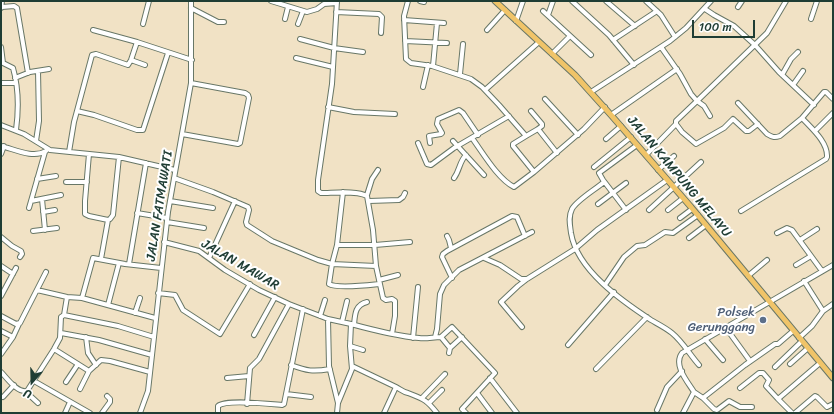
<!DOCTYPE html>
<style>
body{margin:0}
#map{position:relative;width:834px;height:414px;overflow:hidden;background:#f1e2c5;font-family:Sriracha,sans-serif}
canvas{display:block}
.frame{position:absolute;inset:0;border:2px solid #1f3d34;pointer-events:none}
.north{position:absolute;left:12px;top:362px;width:40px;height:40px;-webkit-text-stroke:3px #fff;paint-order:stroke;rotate:200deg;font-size:11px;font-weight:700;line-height:16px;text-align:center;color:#1f3d34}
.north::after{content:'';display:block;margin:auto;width:14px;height:18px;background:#1f3d34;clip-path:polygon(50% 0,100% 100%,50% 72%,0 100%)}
.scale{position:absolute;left:692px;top:20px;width:63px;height:18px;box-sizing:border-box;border:2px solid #1f3d34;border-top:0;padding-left:5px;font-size:12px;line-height:14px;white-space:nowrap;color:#1f3d34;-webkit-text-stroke:3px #fff;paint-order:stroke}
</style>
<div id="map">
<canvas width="834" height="414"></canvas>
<div class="frame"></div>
<div class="north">U</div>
<div class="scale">100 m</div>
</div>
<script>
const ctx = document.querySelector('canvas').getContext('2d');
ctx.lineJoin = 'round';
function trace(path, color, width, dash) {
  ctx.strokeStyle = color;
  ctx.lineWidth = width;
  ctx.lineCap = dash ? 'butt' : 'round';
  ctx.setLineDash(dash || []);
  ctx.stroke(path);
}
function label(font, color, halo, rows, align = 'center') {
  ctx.font = font + ' Sriracha,sans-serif';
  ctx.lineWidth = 4;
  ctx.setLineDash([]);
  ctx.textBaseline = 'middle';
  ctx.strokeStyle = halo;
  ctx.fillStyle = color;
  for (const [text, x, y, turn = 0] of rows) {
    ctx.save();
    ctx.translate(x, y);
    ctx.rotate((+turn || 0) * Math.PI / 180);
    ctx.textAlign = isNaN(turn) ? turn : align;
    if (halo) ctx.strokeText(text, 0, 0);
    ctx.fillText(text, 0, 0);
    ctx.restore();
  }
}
const minor = new Path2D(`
 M271,1L307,12L317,9L324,4L337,3
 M337,1L332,84L318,180V191L321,193C333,193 357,190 367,196L373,230L376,266L383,298L386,300L392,299L395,301V316L392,334
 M408,1L404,16L406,59L411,63L432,66L471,79L482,87L499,105L526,136L513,144V146L534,172
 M420,1L424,2
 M572,1L609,35L634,65
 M606,1L635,26
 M646,1L661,15L675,37
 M2,7L14,6L17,8L28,73
 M738,7L742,1
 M1,8L2,1
 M191,8L218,22H224
 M705,9L714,15L734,26L755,45L779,72L814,105
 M543,11L591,55
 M336,12L379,14L382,17L381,33
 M548,15L553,1
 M285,19L288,7
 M811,19L817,1
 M404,20L444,23
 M516,21L523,1
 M143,24L149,1
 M298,24L303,11
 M93,30L137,42
 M487,30L505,10
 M300,39L334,48L363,52
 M613,40L657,11
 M405,41L447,43
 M1,47L3,63L13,68C19,89 19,108 16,130
 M661,47L680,74L691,94L697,101L767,33L786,1
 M552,54L570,36
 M296,58L333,67
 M131,60L145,65
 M433,66L437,23
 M460,74L463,44
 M782,75L791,59L798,52
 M15,78L30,72L49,69
 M1,83H16
 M793,85L803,71
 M423,87L428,65
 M485,90L539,42
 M591,92L670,41L686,28L711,1
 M545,99L578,135
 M738,103L767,134C772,137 774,138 780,136L802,118L824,92H826L833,99
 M328,107L354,112L395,114
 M77,111L94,115L137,130H143L168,53
 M531,111L542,124V126L538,129L557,153
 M611,115L677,69
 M710,116L704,106L697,101L676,121V124L682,132L696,144L724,128L733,119L746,131H749L758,124
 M1,125L24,134L50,150L119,157L175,170
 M815,131L833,113
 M182,134L238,144L240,143L249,98L248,95L245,93L191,83
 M526,136L538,129
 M472,138C483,153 498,179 514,187L534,172L584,129L605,107
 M606,139L621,126
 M36,141L39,121L38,71
 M453,141L484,175
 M418,143L427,164L431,165L454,148L509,116
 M430,143L429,136L441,134L442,133L437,124L438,119L459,110L463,113L478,135
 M1,146C14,149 33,159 46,151
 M69,152L74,122L92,55L96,54L128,65L131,60L137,42L192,60
 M1,154L4,146
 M89,154L85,201V214L89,216L108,220L110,219L113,215L119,157
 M646,155L676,124
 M594,167L631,137
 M658,170L674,156
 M174,178L213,192L248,207L249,210L246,222L247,225L272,241L318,260L332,264L337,245L343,192
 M454,178C460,170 459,162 466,155
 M37,179L56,176
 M66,182H87
 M604,182C596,189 577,200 572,209C568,217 570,225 571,233C577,270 622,301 651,320C658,324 666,328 672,333C683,342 690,355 699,365
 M367,195L372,179L378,170
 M42,199L45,230
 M31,201L61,195
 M170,201L213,208
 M369,201L399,200L403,197L405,193
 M598,204L626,183
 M29,208L45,152
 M626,210L603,180L599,173L637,145
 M649,210L701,162
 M668,210L683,198
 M741,211L826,159L827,157C828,142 811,128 802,118
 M43,212L55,210
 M137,213L167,218
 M680,218L692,209
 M167,222L204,228
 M33,231L57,228
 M777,233L787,228L792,230L822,271
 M447,236L449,240L451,248
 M1,237L12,246L21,251L22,254L20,257
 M689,238L706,225
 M800,240L817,229
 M164,242L199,251L225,270L259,290L289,304L328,319L351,324L350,346L352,369L338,403L337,413
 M337,245H375L410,242
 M209,258L235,201
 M484,258L500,265L521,279H527L575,249L597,230L667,180
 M101,259L108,220
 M129,264L146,163
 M796,265L811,256
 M1,266L13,274
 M376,266L332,264L329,284C337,289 370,285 380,284
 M748,276L767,260
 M452,278L442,257L443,254L447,251L512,216L517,217L525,236
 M379,280L398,275
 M804,281L823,311
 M605,285L624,257L637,246L645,245L665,232L673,233L698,215
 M37,290L67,297L82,298L155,318
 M158,293L175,295L183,310L220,334L250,284
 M1,296L16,268
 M82,298L93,258L125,264L161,268
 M108,305L119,263
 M135,313L140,298
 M64,315L67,297
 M1,316L16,324L20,323L46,272
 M320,316L325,300
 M328,319L329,366L338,403
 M342,322L347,301
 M351,324C373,330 396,336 419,338C427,339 433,337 441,337L452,327L495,373L462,409L466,413
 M354,325C355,314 355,305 367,302
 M522,327L501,302L518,286L527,279
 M726,328L750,361
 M1,331L13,337
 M61,333L99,340L152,355
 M254,335L275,297
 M86,337L88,353L96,365
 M435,337L437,329L440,294L444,285L459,270L532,232
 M441,337L450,348L449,353
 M413,338L418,287
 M799,338L812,326L823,311L833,304
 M705,339L723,360
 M568,345L614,292
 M350,346L363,350
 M450,348L462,337
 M54,349L89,371
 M1,354L13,337L19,324
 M790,364L808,348
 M291,365C307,371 313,372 330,369
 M352,366L396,387L384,413
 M775,367L802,341
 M596,369L647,317
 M1,372C7,378 17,393 27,391L54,349L60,338L61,317L64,315L118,326L154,337
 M227,378L249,376
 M490,378L517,413
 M34,381L90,413
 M66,382L78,364
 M396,387C400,389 403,392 408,393C423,399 426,399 437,413
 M740,388L759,373H763L769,380L766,386L778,399
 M80,389L89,371L101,360L110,361L150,372
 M26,392L38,403
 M694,392L703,398L714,409L717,410L729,401L740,407H752
 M477,393L492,413
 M286,394L311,397
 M3,397L14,385
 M422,398L445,374
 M703,398L745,365L775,344H778L793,331
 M429,403L442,390
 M247,404L250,368L259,359L289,304
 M657,410L667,387L682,371
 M65,413L70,402
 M102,413L110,402V399L107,396
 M140,413L148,391L168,212L191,83V1
 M218,413V406C226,399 270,404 282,405L284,404L303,309
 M683,413L694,392C687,381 673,365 682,353L833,265
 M792,413L778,399L820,363
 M795,413L815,396L817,397L827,407L833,404`);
const major = new Path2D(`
 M495,1L575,75L611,115L691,207L833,378`);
trace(minor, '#687767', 6);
trace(major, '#687767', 7);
trace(minor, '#fff', 4);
trace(major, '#f0c469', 5);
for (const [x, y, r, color] of [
 [763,320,4,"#5c6f8a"]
]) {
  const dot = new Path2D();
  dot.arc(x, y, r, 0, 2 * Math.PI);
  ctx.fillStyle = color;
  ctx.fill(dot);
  trace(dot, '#fff', 1.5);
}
label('13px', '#1f3d34', '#fff', [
 ["JALAN KAMPUNG MELAYU",679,177,50],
 ["JALAN FATMAWATI",160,206,-81],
 ["JALAN MAWAR",240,265,30]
]);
label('13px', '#4e5e75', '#fff', [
 ["Polsek",755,313],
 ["Gerunggang",755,328]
], 'right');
</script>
